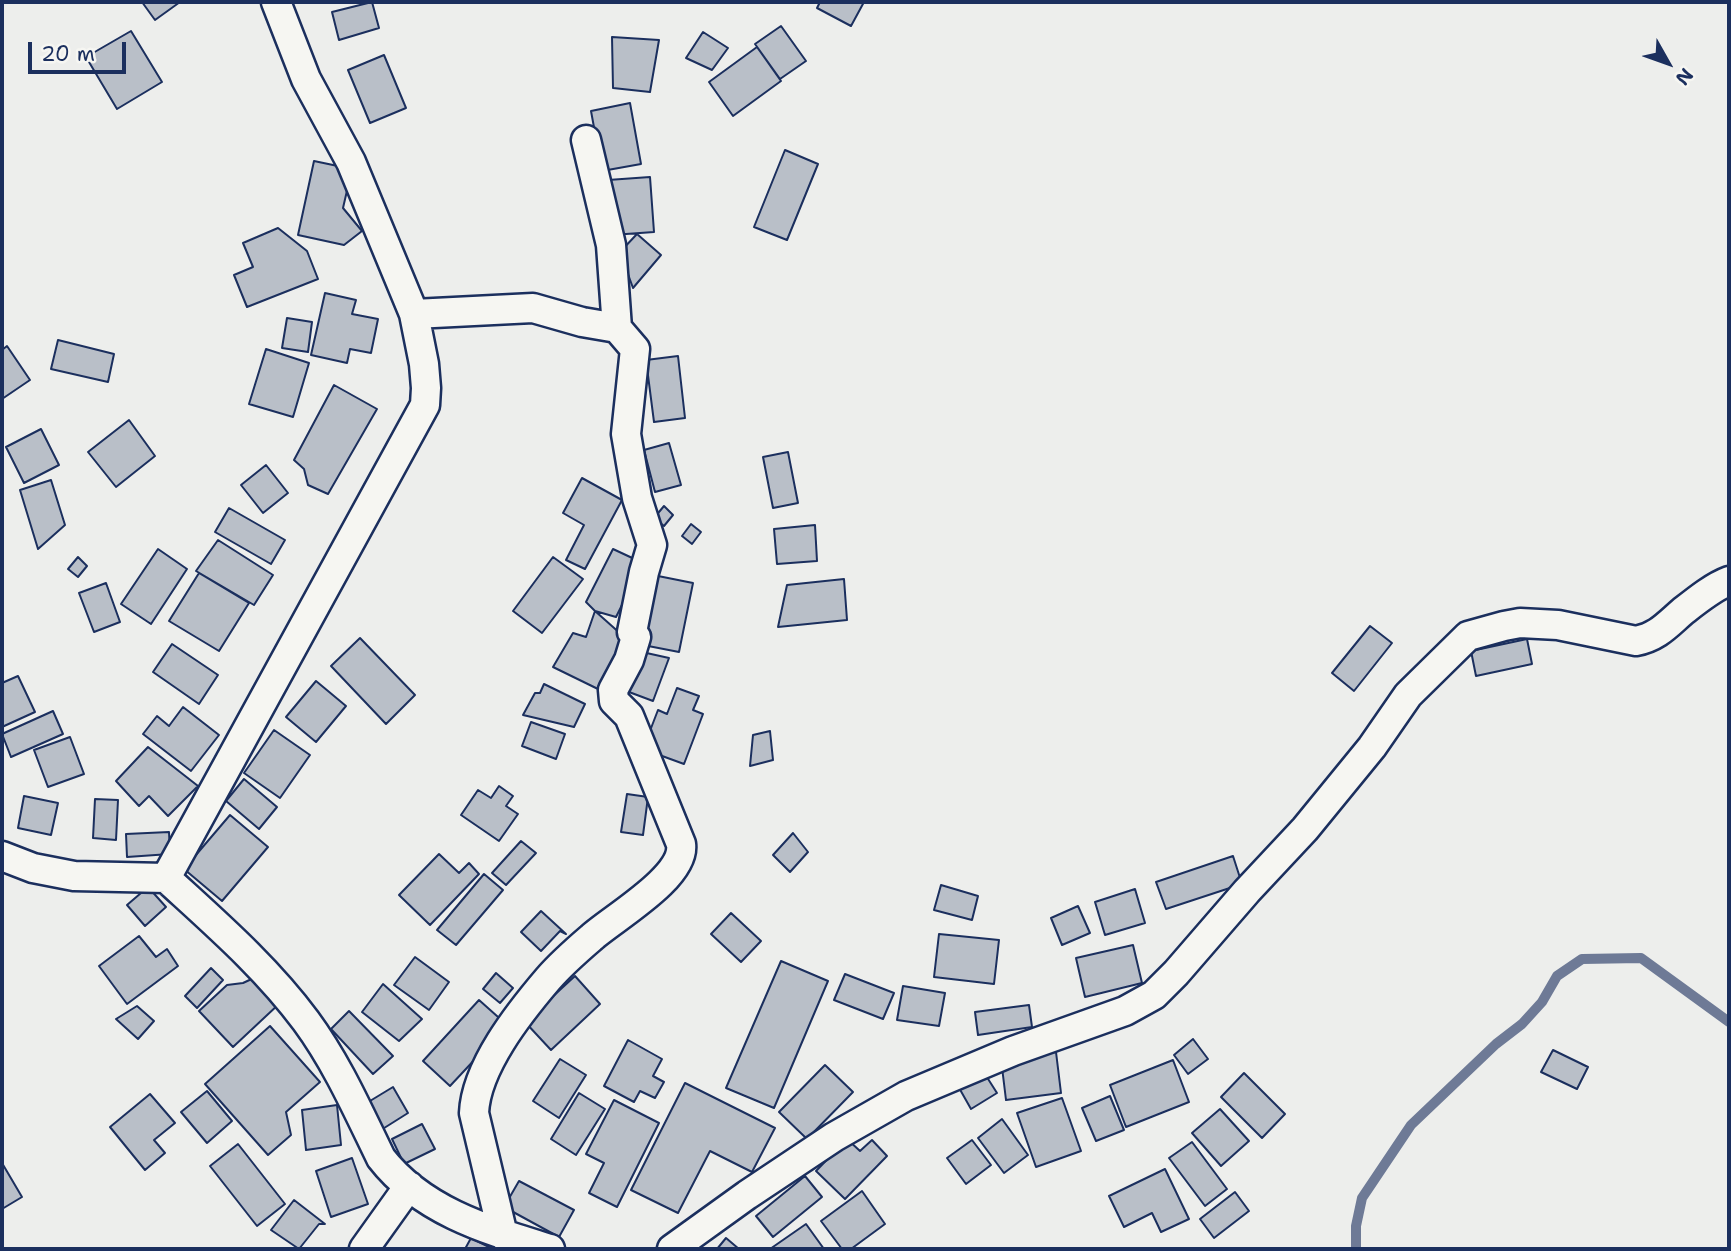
<!DOCTYPE html>
<style>
body{margin:0}
#map{position:relative;width:1731px;height:1251px;overflow:hidden;background:#edeeec;font-family:"Shantell Sans",sans-serif}
canvas{display:block}
.frame{position:absolute;inset:0;border:4px solid #1b2f5e;pointer-events:none}
.north{position:absolute;left:1633px;top:28px;width:70px;height:70px;-webkit-text-stroke:5px #f6f6f2;paint-order:stroke;rotate:130deg;font-size:19px;font-weight:700;line-height:28px;text-align:center;color:#1b2f5e}
.north::after{content:'';display:block;margin:auto;width:24px;height:32px;background:#1b2f5e;clip-path:polygon(50% 0,100% 100%,50% 72%,0 100%)}
.scale{position:absolute;left:28px;top:42px;width:98px;height:32px;box-sizing:border-box;border:4px solid #1b2f5e;border-top:0;padding-left:9px;font-size:21px;line-height:24px;white-space:nowrap;color:#1b2f5e;-webkit-text-stroke:5px #f6f6f2;paint-order:stroke}
</style>
<div id="map">
<canvas width="1731" height="1251"></canvas>
<div class="frame"></div>
<div class="north">N</div>
<div class="scale">20 m</div>
</div>
<script>
const ctx = document.querySelector('canvas').getContext('2d');
ctx.lineJoin = 'round';
function trace(path, color, width, dash) {
  ctx.strokeStyle = color;
  ctx.lineWidth = width;
  ctx.lineCap = dash ? 'butt' : 'round';
  ctx.setLineDash(dash || []);
  ctx.stroke(path);
}
function fillPath(path, color) {
  ctx.fillStyle = color;
  ctx.fill(path, 'evenodd');
}
trace(new Path2D(`
 M1356,1249V1226L1362,1198L1411,1125L1496,1044L1522,1024L1542,1002L1557,976L1582,959L1641,958L1729,1022`), '#6e7a96', 10);
const building = new Path2D(`
 M142,2H180L155,20Z
 M372,2L379,28L339,40L332,12Z
 M820,2H864L851,26L817,8Z
 M781,26L806,61L780,79L755,44Z
 M131,31L162,82L117,109L86,57Z
 M703,32L728,48L712,70L686,58Z
 M612,37L659,40L650,92L613,88Z
 M757,47L781,81L733,116L709,82Z
 M384,55L406,108L370,123L348,70Z
 M630,103L641,164L602,171L591,111Z
 M785,150L818,164L787,240L754,227Z
 M314,161L352,169L343,208L362,231L344,245L298,235Z
 M650,177L654,232L612,235L608,180Z
 M278,228L307,251L318,279L247,307L234,275L253,267L243,243Z
 M637,234L661,255L633,288L620,252Z
 M325,293L356,300L352,314L378,319L371,353L350,349L347,363L311,355Z
 M287,318L312,322L308,352L282,348Z
 M58,340L114,354L108,382L51,369Z
 M7,346L30,380L2,399V350Z
 M266,349L309,363L293,417L249,404Z
 M678,356L685,418L654,422L646,360Z
 M334,385L377,409L328,494L308,485L304,469L294,460Z
 M129,420L155,456L116,487L88,452Z
 M41,429L59,465L24,483L6,447Z
 M669,443L681,485L655,492L644,450Z
 M788,452L798,503L773,508L763,457Z
 M266,465L288,493L263,513L241,485Z
 M582,478L622,500L585,569L566,560L584,525L563,513Z
 M51,480L65,525L38,549L20,490Z
 M664,506L673,515L664,526L654,518Z
 M229,508L285,540L271,564L215,532Z
 M691,524L701,532L692,544L682,536Z
 M815,525L817,561L777,564L774,529Z
 M218,540L273,575L254,605L196,571Z
 M158,549L187,569L151,624L121,604Z
 M613,549L643,563L616,617L595,611L586,602Z
 M78,557L87,566L78,577L68,569Z
 M553,557L583,579L542,633L513,611Z
 M199,573L249,603L219,651L169,621Z
 M658,576L693,583L679,652L643,645Z
 M844,579L847,620L778,627L787,585Z
 M106,583L120,622L94,632L79,593Z
 M595,611L631,643L600,690L553,667L573,633L586,637Z
 M1370,626L1392,643L1354,691L1332,673Z
 M360,638L415,695L386,724L331,666Z
 M1527,639L1532,664L1476,676L1471,651Z
 M172,644L218,675L199,704L153,672Z
 M642,652L669,658L653,701L629,692Z
 M18,676L35,712L2,727V683Z
 M316,681L346,706L316,742L286,717Z
 M544,684L585,704L574,727L523,715L535,693H540Z
 M677,688L699,696L693,710L703,714L684,764L643,749L658,710L667,714Z
 M183,707L219,735L191,771L143,734L157,716L169,726Z
 M53,711L63,734L11,757L2,734Z
 M531,722L565,734L556,759L522,746Z
 M274,730L310,755L280,798L244,773Z
 M770,731L773,760L750,766L753,735Z
 M70,737L84,774L48,787L34,750Z
 M148,747L198,786L168,816L149,796L139,806L116,781Z
 M244,779L277,807L259,829L226,801Z
 M499,786L513,796L506,806L518,814L499,841L461,815L478,790L491,798Z
 M627,794L648,797L643,835L621,832Z
 M24,796L58,803L51,835L18,828Z
 M95,799L118,800L116,840L93,838Z
 M230,815L268,847L222,901L184,869Z
 M169,832L170,854L127,857L126,834Z
 M793,833L808,852L790,872L773,855Z
 M521,841L536,853L506,885L492,873Z
 M439,854L459,873L469,863L479,874L430,925L399,895Z
 M1233,856L1242,884L1166,909L1156,882Z
 M484,874L503,890L456,945L437,930Z
 M941,885L978,896L972,920L934,910Z
 M148,887L166,907L145,926L127,905Z
 M1135,889L1145,923L1105,935L1095,902Z
 M1078,906L1090,933L1062,945L1051,918Z
 M541,911L566,934L560,931L541,951L521,932Z
 M731,913L761,941L741,962L711,934Z
 M939,934L999,940L994,984L934,977Z
 M139,936L156,957L167,949L178,966L127,1004L99,966Z
 M1133,945L1142,983L1085,997L1076,958Z
 M415,957L449,982L429,1010L394,985Z
 M781,961L828,981L774,1108L726,1088Z
 M211,968L223,980L197,1008L185,996Z
 M496,973L513,988L500,1003L483,989Z
 M845,974L894,993L883,1019L834,1000Z
 M575,976L600,1004L551,1050L525,1022Z
 M256,977L280,1003L233,1047L199,1011L227,985L243,983Z
 M383,984L422,1019L399,1041L362,1012Z
 M903,986L945,993L939,1026L897,1020Z
 M479,1000L507,1025L450,1086L423,1061Z
 M1029,1005L1032,1027L978,1035L975,1012Z
 M137,1006L154,1021L138,1039L116,1019Z
 M349,1011L393,1056L373,1074L331,1029Z
 M270,1026L320,1082L286,1112L291,1135L268,1155L205,1084Z
 M1193,1039L1208,1059L1188,1074L1174,1055Z
 M628,1040L662,1059L653,1076L664,1082L655,1098L640,1091L634,1102L604,1086Z
 M1553,1050L1588,1067L1577,1089L1541,1072Z
 M1056,1052L1061,1093L1006,1100L1001,1059Z
 M560,1059L586,1075L559,1118L533,1101Z
 M1173,1060L1189,1102L1126,1127L1110,1085Z
 M825,1065L853,1092L807,1139L779,1112Z
 M983,1071L997,1093L971,1109L958,1086Z
 M1244,1073L1285,1114L1262,1138L1221,1097Z
 M685,1083L775,1128L752,1172L710,1151L678,1213L631,1190Z
 M393,1087L408,1113L381,1130L365,1104Z
 M207,1091L232,1121L207,1143L181,1112Z
 M579,1093L605,1109L576,1155L551,1139Z
 M150,1094L175,1123L154,1140L165,1153L145,1170L110,1127Z
 M1110,1096L1124,1130L1096,1141L1082,1108Z
 M1062,1098L1081,1151L1036,1167L1017,1113Z
 M614,1100L659,1123L617,1207L589,1193L604,1163L586,1154Z
 M337,1105L341,1145L306,1150L302,1110Z
 M1220,1109L1249,1141L1221,1166L1192,1133Z
 M1002,1119L1028,1155L1004,1173L978,1138Z
 M422,1124L435,1149L404,1164L392,1139Z
 M847,1139L860,1151L872,1140L887,1156L845,1199L816,1171Z
 M972,1140L991,1165L966,1184L947,1158Z
 M1192,1142L1227,1189L1205,1206L1169,1158Z
 M238,1144L285,1204L257,1226L210,1166Z
 M352,1158L368,1204L331,1217L316,1171Z
 M2,1163L22,1197L2,1209Z
 M1165,1169L1189,1219L1161,1232L1152,1213L1124,1227L1109,1196Z
 M805,1176L822,1197L773,1237L756,1216Z
 M519,1181L574,1210L559,1237L504,1207Z
 M862,1191L885,1224L851,1249H842L821,1221Z
 M1235,1192L1249,1211L1214,1238L1200,1219Z
 M294,1200L325,1224H319L299,1249L271,1230Z
 M806,1224L824,1249H770Z
 M471,1238L493,1249H465Z
 M726,1238L739,1249H717Z`);
fillPath(building, '#b9bfc8');
trace(building, '#1b2f5e', 2);
const street = new Path2D(`
 M586,140L611,245L617,328
 M414,314L533,308L582,322L617,328L635,349L626,434L637,498L652,545L644,572L632,632L636,637L629,660L613,690L614,701L629,716L681,844C686,877 613,918 591,938C577,950 561,964 548,979C519,1013 476,1067 474,1113L503,1235
 M2,856L33,868L74,876L166,878C215,923 266,967 306,1021C337,1063 358,1111 381,1158C423,1212 488,1230 550,1249
 M166,878L425,405L426,388L424,364L414,314L351,162L306,79L276,2
 M364,1249L409,1186
 M672,1249L747,1195L834,1137L906,1096L1013,1051L1125,1011L1154,995L1176,973L1247,891L1305,829L1372,747L1408,695L1468,636L1504,626L1520,623L1558,625L1636,641C1657,637 1667,625 1682,612C1696,601 1713,587 1729,581`);
trace(street, '#1b2f5e', 33);
trace(street, '#f6f6f2', 28);
</script>
